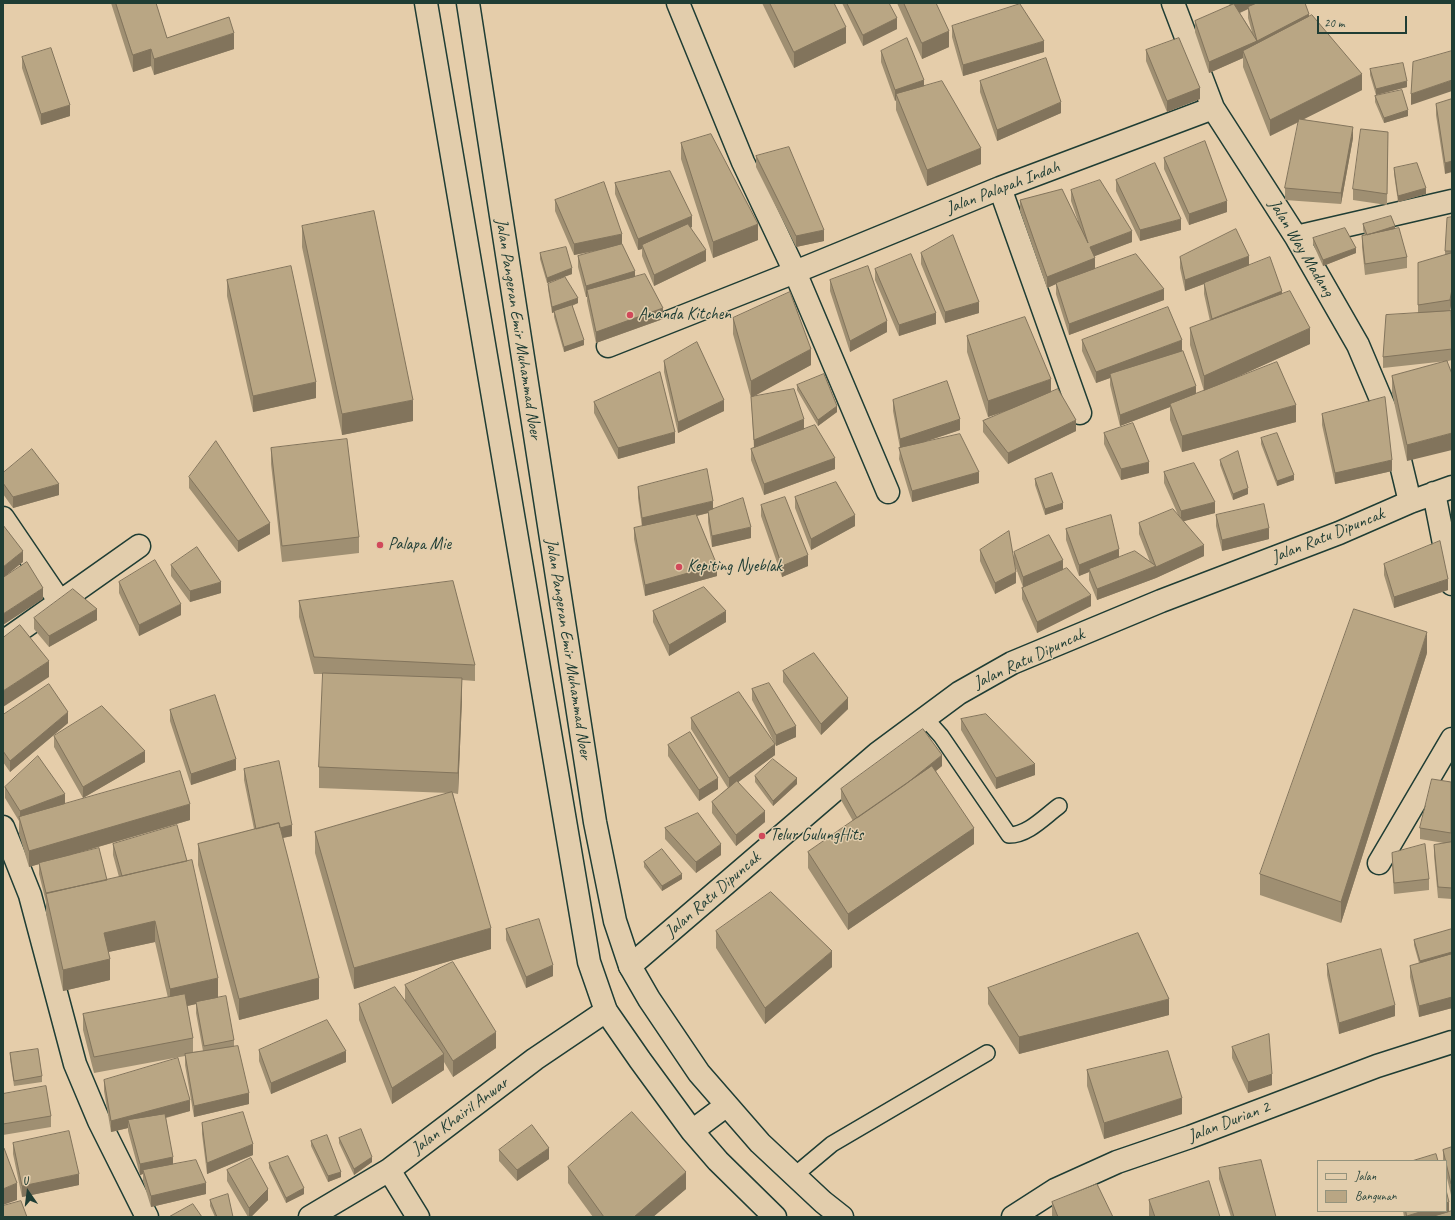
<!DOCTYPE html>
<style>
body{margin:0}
#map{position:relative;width:1455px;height:1220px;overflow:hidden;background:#e5cdaa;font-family:Caveat,sans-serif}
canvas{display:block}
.frame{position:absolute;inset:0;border:4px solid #1f3d34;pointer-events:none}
.legend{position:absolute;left:1317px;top:1160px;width:130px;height:52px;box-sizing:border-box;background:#e2cdac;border:1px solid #94937c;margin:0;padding:5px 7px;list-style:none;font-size:12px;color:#1f3d34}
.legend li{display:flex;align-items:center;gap:8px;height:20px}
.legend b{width:20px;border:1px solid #94937c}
.north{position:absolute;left:8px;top:1172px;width:40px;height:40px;-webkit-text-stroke:3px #e2cdac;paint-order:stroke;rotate:346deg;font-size:11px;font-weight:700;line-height:16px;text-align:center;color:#1f3d34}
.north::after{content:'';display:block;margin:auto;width:14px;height:18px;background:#1f3d34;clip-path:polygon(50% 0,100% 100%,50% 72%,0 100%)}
.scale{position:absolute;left:1317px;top:16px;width:90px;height:18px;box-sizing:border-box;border:2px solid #1f3d34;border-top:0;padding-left:5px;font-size:12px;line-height:14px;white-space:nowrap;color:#1f3d34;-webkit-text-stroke:3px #e2cdac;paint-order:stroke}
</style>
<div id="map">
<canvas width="1455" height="1220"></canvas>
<div class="frame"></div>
<ul class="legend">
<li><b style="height:5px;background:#e2cdac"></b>Jalan</li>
<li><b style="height:11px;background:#b9a684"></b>Bangunan</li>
</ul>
<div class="north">U</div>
<div class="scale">20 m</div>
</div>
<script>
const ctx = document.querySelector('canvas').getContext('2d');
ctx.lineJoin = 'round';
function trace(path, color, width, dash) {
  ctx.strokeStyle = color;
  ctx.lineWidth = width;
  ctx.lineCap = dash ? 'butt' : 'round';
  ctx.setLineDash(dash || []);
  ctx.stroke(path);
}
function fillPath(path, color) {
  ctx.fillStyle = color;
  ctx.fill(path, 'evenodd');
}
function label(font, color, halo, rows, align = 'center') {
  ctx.font = font + ' Caveat,sans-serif';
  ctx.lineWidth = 3;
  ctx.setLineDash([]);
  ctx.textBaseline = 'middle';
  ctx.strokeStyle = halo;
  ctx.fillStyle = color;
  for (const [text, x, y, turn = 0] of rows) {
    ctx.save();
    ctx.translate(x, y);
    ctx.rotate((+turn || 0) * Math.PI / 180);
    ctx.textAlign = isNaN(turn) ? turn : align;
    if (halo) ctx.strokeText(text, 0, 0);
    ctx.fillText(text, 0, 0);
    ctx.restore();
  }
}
const lane = new Path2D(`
 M925,718L941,736L1009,835C1028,835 1044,817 1059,806
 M795,1175L832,1144L987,1053`);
const street = new Path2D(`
 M678,3L743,162L795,272L888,492
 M1173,3L1213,108L1296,237L1358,345L1391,423L1410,502
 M1000,188L1080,413
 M1296,237L1452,201
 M608,346L795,272L1000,188L1213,108
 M1434,493L1452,584
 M3,518L60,602
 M3,642L139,546
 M3,827L30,895L75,1064L99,1121L147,1217
 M1379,863L1452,739
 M630,966L878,753L959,693L1012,663L1161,601L1339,533L1410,502L1452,487
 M389,1170L418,1217
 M310,1217L389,1170L535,1059L606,1011
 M1013,1217L1055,1190L1117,1162L1190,1137L1377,1066L1452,1042`);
const secondary = new Path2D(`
 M426,3L589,962L606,1011L640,1060L692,1131L718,1161L775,1217
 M468,3L595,822L615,921L630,966L649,999L699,1073L760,1143L823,1202L842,1217
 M692,1131L727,1105`);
trace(lane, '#1f3d34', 18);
trace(street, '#1f3d34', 25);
trace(secondary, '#1f3d34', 25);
trace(lane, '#e2cdac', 15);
trace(street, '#e2cdac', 22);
trace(secondary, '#e2cdac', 22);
fillPath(new Path2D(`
 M111,3H156L167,38L234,49L154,75L151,66L133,72Z
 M762,3H834L846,43L794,68Z
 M842,3H889L897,29L863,46Z
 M897,3H936L949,47L922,59Z
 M1229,3H1305L1309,17L1362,90L1304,119L1353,138L1341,204L1285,200V188L1299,122L1270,136L1243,67V58L1209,73L1195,32V21L1230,6ZM1248,9V18L1252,32L1240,13Z
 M952,26L1044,52L963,76L952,37Z
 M1146,50L1200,99L1167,112L1146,61Z
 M881,51L924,86L981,164L927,186L896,110V100L895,101L881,62Z
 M22,57L70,116L41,125L22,68Z
 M1370,69L1407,87L1376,95L1370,75Z
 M980,81L1061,113L997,141L980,92Z
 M1375,96L1408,116L1384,123L1375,102Z
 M1452,99L1445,174L1436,115V104Z
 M1388,132L1387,205L1353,200V189Z
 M681,143L758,240L713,258L681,159Z
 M756,156L824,241L796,247L756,167Z
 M1164,158L1227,212L1189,225L1164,169Z
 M1394,168L1426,194L1398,202L1394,174Z
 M1116,180L1181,230L1140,241L1116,191Z
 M615,183L692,227L690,228L706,261L654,286L642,256V249L638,250L615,194Z
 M1071,190L1132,242L1094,256L1095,269L1086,272L1164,300L1069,335L1056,294V284L1047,288L1020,211V200L1078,221L1071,201Z
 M555,200L622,244L635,277L663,319L596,343L587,301V297H586L578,267V256L606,249L574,255L555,211Z
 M1452,217V300L1450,311L1444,312L1452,346V360L1448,361L1407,461L1392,393V376L1447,361L1383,368V357L1418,313V263L1445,255V251Z
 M1363,224L1395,229L1407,257V268L1365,275L1362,247V236L1365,235L1363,230Z
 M302,226L413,421L342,435L302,247Z
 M1313,238L1356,253L1323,266L1313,244Z
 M540,253L572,274L547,283L540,259Z
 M921,253L979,313L945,323L921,264Z
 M1180,257L1249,265L1282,294L1310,344L1217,386L1296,422L1182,452L1170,420V407L1120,426L1110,385V378L1096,383L1082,351V340L1182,351L1196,394L1204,391L1190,345V328L1210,321L1204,294V284L1185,291L1180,268Z
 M875,269L936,324L899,336L875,280Z
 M227,280L316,398L253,412L227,296Z
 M830,280L887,332L850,352L830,291Z
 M548,284L578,303L572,306L584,345L564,352L554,317V312L552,313L548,289Z
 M733,318L811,365L753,396L804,429L835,469L764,495L751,460V449L754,448L751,397V398L733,334Z
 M967,336L1051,392L1076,431L1008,464L983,432V421L1012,409L988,417L967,352Z
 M664,361L724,411L678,433L664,372Z
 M797,385L837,412L818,426L797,390Z
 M893,400L960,430L924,442L979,483L912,502L899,459L900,448L893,411Z
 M594,402L675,443L618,459L594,413Z
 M1322,414L1392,471L1335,484L1322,425Z
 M1104,433L1149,473L1121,480L1104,444Z
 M1261,438L1294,480L1277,486L1261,444Z
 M271,448L359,537V553L282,562L271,464Z
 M1220,460L1248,494L1233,500L1220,465Z
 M1164,472L1215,513L1183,521L1204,556L1156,578L1097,600L1089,580V572L1079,576L1066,540V529L1119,557L1150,562L1139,534V523L1179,517L1164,483Z
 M3,473L59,495L13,508L3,494Z
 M189,477L270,534L238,552L189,488Z
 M1035,479L1063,509L1045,515L1035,485Z
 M638,487L713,508L751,538L712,547L708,522V513L697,516L717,576L645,596L634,539V528L642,527L638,498Z
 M795,497L855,526L811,550L795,508Z
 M761,505L808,566L782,577L761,516Z
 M1216,515L1269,539L1222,551L1216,526Z
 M980,550L1016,583L995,594L980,561Z
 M1014,552L1063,569L1091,606L1037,633L1022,599V588L1023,587L1014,563Z
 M1384,564L1448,590L1394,608L1384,575Z
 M171,565L221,593L190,602L171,576Z
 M119,582L181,615L139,636L119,593Z
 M299,601L475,665V681L462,680V699L458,794L453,793L491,949L354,989L315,853V832L449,793L319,788V767L323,674H314L299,617Z
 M653,611L726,622L669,656L653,622Z
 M34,618L97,620L49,647L34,629Z
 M1427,653L1341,923L1260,895V874Z
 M783,671L848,709L821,735L783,682Z
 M752,689L796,737L776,746L752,700Z
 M170,710L236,770L191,785L170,721Z
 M3,715L68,723L10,772L3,762Z
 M691,718L775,755L738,782L765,822L736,846L712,813V802L728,788L691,729Z
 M961,719L1035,775L996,789L961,730Z
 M54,736L145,762L83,798L54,747Z
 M668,745L718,789L699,801L668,756Z
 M942,766L936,771L974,844L848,930L808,868V852L853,821L841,800V789Z
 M244,769L292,836L283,838L319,999L239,1020L198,865V844L254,829L244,780Z
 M755,776L797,784L773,806L755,782Z
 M1451,782V842H1452V899L1438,898L1434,856V845L1444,843L1420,839V828Z
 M5,787L65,804L190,820L71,855L107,880L119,877L113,855V844L218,998L234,1040V1046L249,1104L194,1117L185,1065V1056L94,1073L83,1030V1014L168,998L155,942L108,952L110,980L63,991L46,914V902L39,874V864L29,867L19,834V821L5,798ZM196,1004V1013L203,1051L193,1052V1038L187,1006Z
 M665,828L721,855L696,873L665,839Z
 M1392,853L1429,879V890L1394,894L1392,864Z
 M644,862L682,879L662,891L644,867Z
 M506,929L553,976L526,988L506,940Z
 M1452,929V1008L1419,1017L1410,977V966L1419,963L1414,945V940Z
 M716,931L832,967L765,1024L716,948Z
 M1327,964L1395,1016L1339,1034L1327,975Z
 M405,985L496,1048L453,1077L444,1062V1070L392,1104L359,1020V1004L405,1000Z
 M988,988L1169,1015L1019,1054L988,1004Z
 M1232,1047L1272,1085L1248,1093L1232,1058Z
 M259,1050L346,1062L271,1094L259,1061Z
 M10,1053L42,1076V1082L14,1086L10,1059Z
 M1087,1070L1182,1114L1104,1139L1087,1086Z
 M104,1080L190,1111L166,1118L173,1164L206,1194L151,1207L143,1181V1174L140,1175L128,1131V1128L111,1132L104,1091Z
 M3,1094L51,1116V1127L3,1135Z
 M202,1123L253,1155L207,1174L202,1134Z
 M339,1138L372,1162L354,1175L339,1143Z
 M311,1141L341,1177L328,1182L311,1146Z
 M13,1143L79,1185L22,1197L13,1154Z
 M1452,1147V1195H1451L1446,1174V1161H1443V1150Z
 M499,1150L549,1159L517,1181L499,1161Z
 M269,1163L304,1194L286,1203L269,1168Z
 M568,1167L686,1189L653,1217H593L568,1183Z
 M1219,1168L1276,1217H1231L1219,1179Z
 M227,1170L268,1200L251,1217H248L227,1181Z
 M210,1200L233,1217H215L210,1206Z
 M1149,1200L1220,1217H1149Z
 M1052,1202L1113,1217H1052Z
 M1403,1211H1446L1449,1212L1452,1217H1404Z`), '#9f8f72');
fillPath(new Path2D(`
 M1237,3H1263L1248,7V9L1234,15V4Z
 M1309,14V25L1243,51V58L1209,73V62Z
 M897,18V29L863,46V35Z
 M846,27V43L794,68V52Z
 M949,31V47L922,59V43Z
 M234,33V49L154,75V59Z
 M1044,41V52L963,76V65Z
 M151,49V66L133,72V55Z
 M1362,74V90L1270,136V120Z
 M924,80V91L896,94V100L895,101V90Z
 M1452,80V91L1411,105V94Z
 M1407,81V87L1376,95V89Z
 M1200,88V99L1167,112V101Z
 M1061,102V113L997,141V130Z
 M70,105V116L41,125V114Z
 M1408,110V116L1384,123V118Z
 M1353,127V138L1341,204V193Z
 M981,148V164L927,186V170Z
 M1452,161V172L1445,174V163Z
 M1426,188V194L1398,202V196Z
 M1227,201V212L1189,225V214Z
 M692,216V227L643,248L642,245V249L638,250V239Z
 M1181,219V230L1140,241V230Z
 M758,224V240L713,258V242Z
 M1395,226V231L1367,235Z
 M824,230V241L796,247V236Z
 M1132,231V242L1090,258V247Z
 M622,234V245L574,255V244Z
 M1356,248V253L1323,266V260Z
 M706,250V261L654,286V275Z
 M1249,256V267L1185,291V280Z
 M1095,258V269L1056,284V283V284L1047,288V277Z
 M572,268V274L547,283V278Z
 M635,271V282L587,290V297H586V286Z
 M1164,289V300L1069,335V324Z
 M1452,289V300L1450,311V300Z
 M1282,291V302L1212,330V319Z
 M578,298V303L552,313V307Z
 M979,302V313L945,323V312Z
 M663,308V319L596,343V332Z
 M936,313V324L899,336V325Z
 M887,321V332L850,352V341Z
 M1310,328V344L1204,392V376Z
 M584,340V345L564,352V347Z
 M1182,340V351L1110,374V378L1096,383V372Z
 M811,349V365L751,398V381Z
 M1051,379V395L988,417V401Z
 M316,382V398L253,412V396Z
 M1196,386V397L1170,404V407L1120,426V415Z
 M413,400V421L342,435V414Z
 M724,400V411L678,433V422Z
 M1296,405V422L1182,452V436Z
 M837,406V412L818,426V420Z
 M804,419V430L754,451V440Z
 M960,419V430L900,450V439Z
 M1076,420V431L1008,464V453Z
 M675,432V443L618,459V448Z
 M1452,433V450L1407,461V445Z
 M835,458V469L764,495V484Z
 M1392,460V471L1335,484V473Z
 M1149,462V473L1121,480V469Z
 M979,472V483L912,502V491Z
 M1294,475V480L1277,486V481Z
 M59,484V495L13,508V497Z
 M1248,488V494L1233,500V494Z
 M713,501V512L708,511V513L642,529V518Z
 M1215,502V513L1181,522V511Z
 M1063,503V509L1045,515V509Z
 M855,515V526L811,550V539Z
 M270,523V534L238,552V541Z
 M751,527V538L712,547V536Z
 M1269,528V539L1222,551V540Z
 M1204,545V556L1156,578V567Z
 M1119,549V560L1089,569V572L1079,576V565Z
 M23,551V562L3,578V567Z
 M808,555V566L782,577V566Z
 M1063,560V571L1023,588V577Z
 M717,565V576L645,596V585Z
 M1156,566V578L1097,600V589Z
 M1016,572V583L995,594V583Z
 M1448,579V590L1394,608V597Z
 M221,582V593L190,602V591Z
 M43,588V599L3,625V614Z
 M1091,595V606L1037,633V622Z
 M181,604V615L139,636V625Z
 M97,609V620L49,647V636Z
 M726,611V622L669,656V645Z
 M1427,632V653L1341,923V902Z
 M49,661V677L3,707V691Z
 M462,678V699L458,794V773Z
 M848,698V709L821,735V724Z
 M68,712V723L10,772V761Z
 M796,726V737L776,746V735Z
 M775,744V755L729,789V778Z
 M145,751V762L83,798V787Z
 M942,755V766L859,832V821Z
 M236,759V770L191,785V774Z
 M1035,764V775L996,789V778Z
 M718,778V789L699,801V790Z
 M797,778V784L773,806V801Z
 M65,794V805L20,820V811Z
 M190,804V820L29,867V851Z
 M765,811V822L736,846V835Z
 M292,825V836L257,843V832Z
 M974,828V844L848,930V914Z
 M721,844V855L696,873V862Z
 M682,874V879L662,891V886Z
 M155,921V942L104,953V933Z
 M491,928V949L354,989V968Z
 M832,951V967L765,1024V1008Z
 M1452,952V958L1420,966V961Z
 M110,959V980L63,991V970Z
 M553,965V976L526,988V977Z
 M218,978V999L196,1002V1004L170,1010V989Z
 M319,978V999L239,1020V999Z
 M1452,997V1008L1419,1017V1006Z
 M1169,999V1015L1019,1054V1037Z
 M1395,1005V1016L1339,1034V1023Z
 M496,1032V1048L453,1077V1061Z
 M346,1051V1062L271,1094V1083Z
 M444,1054V1070L392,1104V1088Z
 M1272,1074V1085L1248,1093V1082Z
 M249,1093V1104L194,1117V1106Z
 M1182,1098V1114L1104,1139V1123Z
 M190,1100V1111L130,1127L128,1120V1128L111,1132V1121Z
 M253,1144V1155L207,1174V1163Z
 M549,1148V1159L517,1181V1170Z
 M173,1157V1168L143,1170V1174L140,1175V1164Z
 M372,1157V1162L354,1175V1169Z
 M341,1172V1177L328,1182V1176Z
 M686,1172V1189L653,1217H634Z
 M79,1174V1185L22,1197V1186Z
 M17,1183V1200L3,1205V1189Z
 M206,1183V1194L151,1207V1196Z
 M1451,1184H1452V1195H1451Z
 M304,1188V1194L286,1203V1198Z
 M268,1189V1200L251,1217H249V1208Z
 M1449,1202V1213L1437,1217H1407V1216L1423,1211H1446V1203Z`), '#82745c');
const building = new Path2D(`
 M116,3H156L167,38L229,17L234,33L154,59L151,49L133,55Z
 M770,3H834L846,27L794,52Z
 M847,3H889L897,18L863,35Z
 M904,3H936L949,31L922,43Z
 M1257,3H1305L1309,14L1257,41L1248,7Z
 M1020,4L1044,41L963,65L952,26Z
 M1234,4L1257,41L1209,62L1195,21Z
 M1312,15L1362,74L1270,120L1243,51Z
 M907,38L924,80L895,90L881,51Z
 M1179,38L1200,88L1167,101L1146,50Z
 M51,48L70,105L41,114L22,57Z
 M1452,51V80L1411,94L1413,62Z
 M1046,58L1061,102L997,130L980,81Z
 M1403,63L1407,81L1376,89L1370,69Z
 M942,81L981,148L927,170L896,94Z
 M1402,90L1408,110L1384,118L1375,96Z
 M1452,99V161L1445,163L1436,104Z
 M1299,119L1353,127L1341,193L1285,188Z
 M1361,129L1388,132L1387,194L1353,189Z
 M711,134L758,224L713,242L681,143Z
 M1205,141L1227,201L1189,214L1164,158Z
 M789,147L824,230L796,236L756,156Z
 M1155,163L1181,219L1140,230L1116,180Z
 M1417,163L1426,188L1398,196L1394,168Z
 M670,171L692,216L638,239L615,183Z
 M1100,180L1132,231L1090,247L1095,258L1047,277L1020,200L1062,189L1088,243L1071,190Z
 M604,182L622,234L574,244L555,200Z
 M374,211L413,400L342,414L302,226Z
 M1391,216L1395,226L1367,235L1363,224Z
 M1452,217V251H1445L1447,218Z
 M688,224L706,250L654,275L642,245Z
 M1345,228L1356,248L1323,260L1313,238Z
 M1399,228L1407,257L1365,264L1362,236Z
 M1236,229L1249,256L1185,280L1180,257Z
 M953,235L979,302L945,312L921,253Z
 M622,244L635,271L586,286L578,256Z
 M566,247L572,268L547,278L540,253Z
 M1452,253V289L1450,300L1418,305V263Z
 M911,254L936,313L899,325L875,269Z
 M1136,254L1164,289L1069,324L1056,283Z
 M1270,257L1282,291L1212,319L1204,283Z
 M291,266L316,382L253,396L227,280Z
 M868,266L887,321L850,341L830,280Z
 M645,274L663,308L596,332L587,290Z
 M565,277L578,298L552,307L548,284Z
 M1290,291L1310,328L1204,376L1190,328Z
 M790,292L811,349L751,381L733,318Z
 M572,305L584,340L564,347L554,311Z
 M1168,307L1182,340L1096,372L1082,340Z
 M1451,311L1452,349L1383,357L1386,315Z
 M1025,317L1051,379L988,401L967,336Z
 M697,342L724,400L678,422L664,361Z
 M1183,351L1196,386L1120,415L1110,374Z
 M1447,361L1452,374V433L1407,445L1392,376Z
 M1277,362L1296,405L1182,436L1170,404Z
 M660,372L675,432L618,448L594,402Z
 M824,374L837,406L818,420L797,385Z
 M947,381L960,419L900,439L893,400Z
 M794,389L804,419L754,440L751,397Z
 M1058,389L1076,420L1008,453L983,421Z
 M1385,397L1392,460L1335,473L1322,414Z
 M1133,423L1149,462L1121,469L1104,433Z
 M815,425L835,458L764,484L751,449Z
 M1277,433L1294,475L1277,481L1261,438Z
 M960,434L979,472L912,491L899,448Z
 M347,439L359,537L282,546L271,448Z
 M216,441L270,523L238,541L189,477Z
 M32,449L59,484L13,497L3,483V473Z
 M1238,451L1248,488L1233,494L1220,460Z
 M1194,463L1215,502L1181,511L1164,472Z
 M707,469L713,501L642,518L638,487Z
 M1052,473L1063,503L1045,509L1035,479Z
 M836,482L855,515L811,539L795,497Z
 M785,497L808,555L782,566L761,505Z
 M743,498L751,527L712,536L708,511Z
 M1264,504L1269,528L1222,540L1216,515Z
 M1173,509L1204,545L1156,567L1139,523Z
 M696,514L717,565L645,585L634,528Z
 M1111,515L1119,549L1079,565L1066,529Z
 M3,525L23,551L3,567Z
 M1009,531L1016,572L995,583L980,550Z
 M1049,535L1063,560L1023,577L1014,552Z
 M1440,541L1448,579L1394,597L1384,564Z
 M197,547L221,582L190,591L171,565Z
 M1135,551L1156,566L1097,589L1089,569Z
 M155,560L181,604L139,625L119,582Z
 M27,562L43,588L3,614V578Z
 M1067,568L1091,595L1037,622L1022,588Z
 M453,581L475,665L314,657L299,601Z
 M704,587L726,611L669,645L653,611Z
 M73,589L97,609L49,636L34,618Z
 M1354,609L1427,632L1341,902L1260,874Z
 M20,625L49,661L3,691V638Z
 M814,653L848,698L821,724L783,671Z
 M323,673L462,678L458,773L319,767Z
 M769,683L796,726L776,735L752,689Z
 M49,684L68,712L10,761L3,751V715Z
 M739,692L775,744L729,778L691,718Z
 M215,695L236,759L191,774L170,710Z
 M102,706L145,751L83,787L54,736Z
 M986,714L1035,764L996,778L961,719Z
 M923,729L942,755L906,784L857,818L841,789Z
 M690,732L718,778L699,790L668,745Z
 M38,756L65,794L20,811L5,787Z
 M773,759L797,778L773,801L755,776Z
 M279,761L292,825L280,828L279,823L256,829L244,769Z
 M932,766L974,828L848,914L808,852Z
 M180,771L190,804L29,851L19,817Z
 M1432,779L1451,782V833L1420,828Z
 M737,781L765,811L736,835L712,802Z
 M452,792L491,928L354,968L315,832Z
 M698,813L721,844L696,862L665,828Z
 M279,823L319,978L239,999L198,844Z
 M177,825L187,861L122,876L113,844Z
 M1452,842V888L1438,887L1434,845Z
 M1425,844L1429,879L1394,883L1392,853Z
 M99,848L107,880L46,893L39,863Z
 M662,849L682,874L662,886L644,862Z
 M192,860L218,978L170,989L155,921L104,933L110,959L63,970L46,894Z
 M771,892L832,951L765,1008L716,931Z
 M539,919L553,965L526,977L506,929Z
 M1452,929V952L1420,961L1414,940Z
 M1138,933L1169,999L1019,1037L988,988Z
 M1381,949L1395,1005L1339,1023L1327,964Z
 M1452,954V997L1419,1006L1410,966Z
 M453,962L496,1032L453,1061L405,985Z
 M395,987L444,1054L392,1088L359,1004Z
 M185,994L193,1038L94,1057L83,1014Z
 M226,996L234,1040L204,1046L196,1002Z
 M327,1020L346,1051L271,1083L259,1050Z
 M1269,1034L1272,1074L1248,1082L1232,1047Z
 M238,1046L249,1093L194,1106L185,1054Z
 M38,1049L42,1076L14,1081L10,1053Z
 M1168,1051L1182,1098L1104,1123L1087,1070Z
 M178,1058L190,1100L111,1121L104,1080Z
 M46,1086L51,1116L3,1124V1094Z
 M243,1112L253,1144L207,1163L202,1123Z
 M632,1112L686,1172L634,1217H604L568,1167Z
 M165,1114L173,1157L140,1164L128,1120Z
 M532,1125L549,1148L517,1170L499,1150Z
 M361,1129L372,1157L354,1169L339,1138Z
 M69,1131L79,1174L22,1186L13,1143Z
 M327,1135L341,1172L328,1176L311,1141Z
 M1452,1147V1184H1451L1443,1150Z
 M3,1148H4L17,1183L3,1189Z
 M1436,1154L1438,1161H1412Z
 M288,1156L304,1188L286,1198L269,1163Z
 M251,1158L268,1189L249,1208L227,1170Z
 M196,1160L206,1183L151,1196L143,1170Z
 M1261,1160L1276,1217H1234L1219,1168Z
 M1209,1181L1220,1217H1155L1149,1200Z
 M1097,1184L1113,1217H1058L1052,1202Z
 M1446,1190L1449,1202L1446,1203Z
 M228,1194L233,1217H217L210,1200Z
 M21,1201L27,1217H3V1206Z
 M193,1204L202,1217H169Z
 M1406,1211H1423L1407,1216Z
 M1452,1211V1217H1431Z`);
fillPath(building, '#b9a684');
trace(building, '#82745c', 1);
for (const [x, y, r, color] of [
 [630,315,4,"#d1495b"],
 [380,545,4,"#d1495b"],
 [679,567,4,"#d1495b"],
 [762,836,4,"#d1495b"]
]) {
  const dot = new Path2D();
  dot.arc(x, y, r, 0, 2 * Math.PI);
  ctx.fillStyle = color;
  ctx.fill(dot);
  trace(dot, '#e2cdac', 1.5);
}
label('17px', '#1f3d34', '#e2cdac', [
 ["Jalan Palapah Indah",1003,188,-21],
 ["Jalan Way Madang",1301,248,59],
 ["Jalan Pangeran Emir Muhammad Noer",518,329,81],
 ["Jalan Ratu Dipuncak",1328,536,-22],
 ["Jalan Pangeran Emir Muhammad Noer",568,649,81],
 ["Jalan Ratu Dipuncak",1029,659,-25],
 ["Jalan Ratu Dipuncak",713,895,-41],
 ["Jalan Khairil Anwar",460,1116,-37],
 ["Jalan Durian 2",1229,1122,-21]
]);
label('17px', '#1f3d34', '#e2cdac', [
 ["Ananda Kitchen",638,315],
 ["Palapa Mie",388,545],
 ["Kepiting Nyeblak",687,567],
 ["Telur GulungHits",770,836]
], 'left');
</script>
